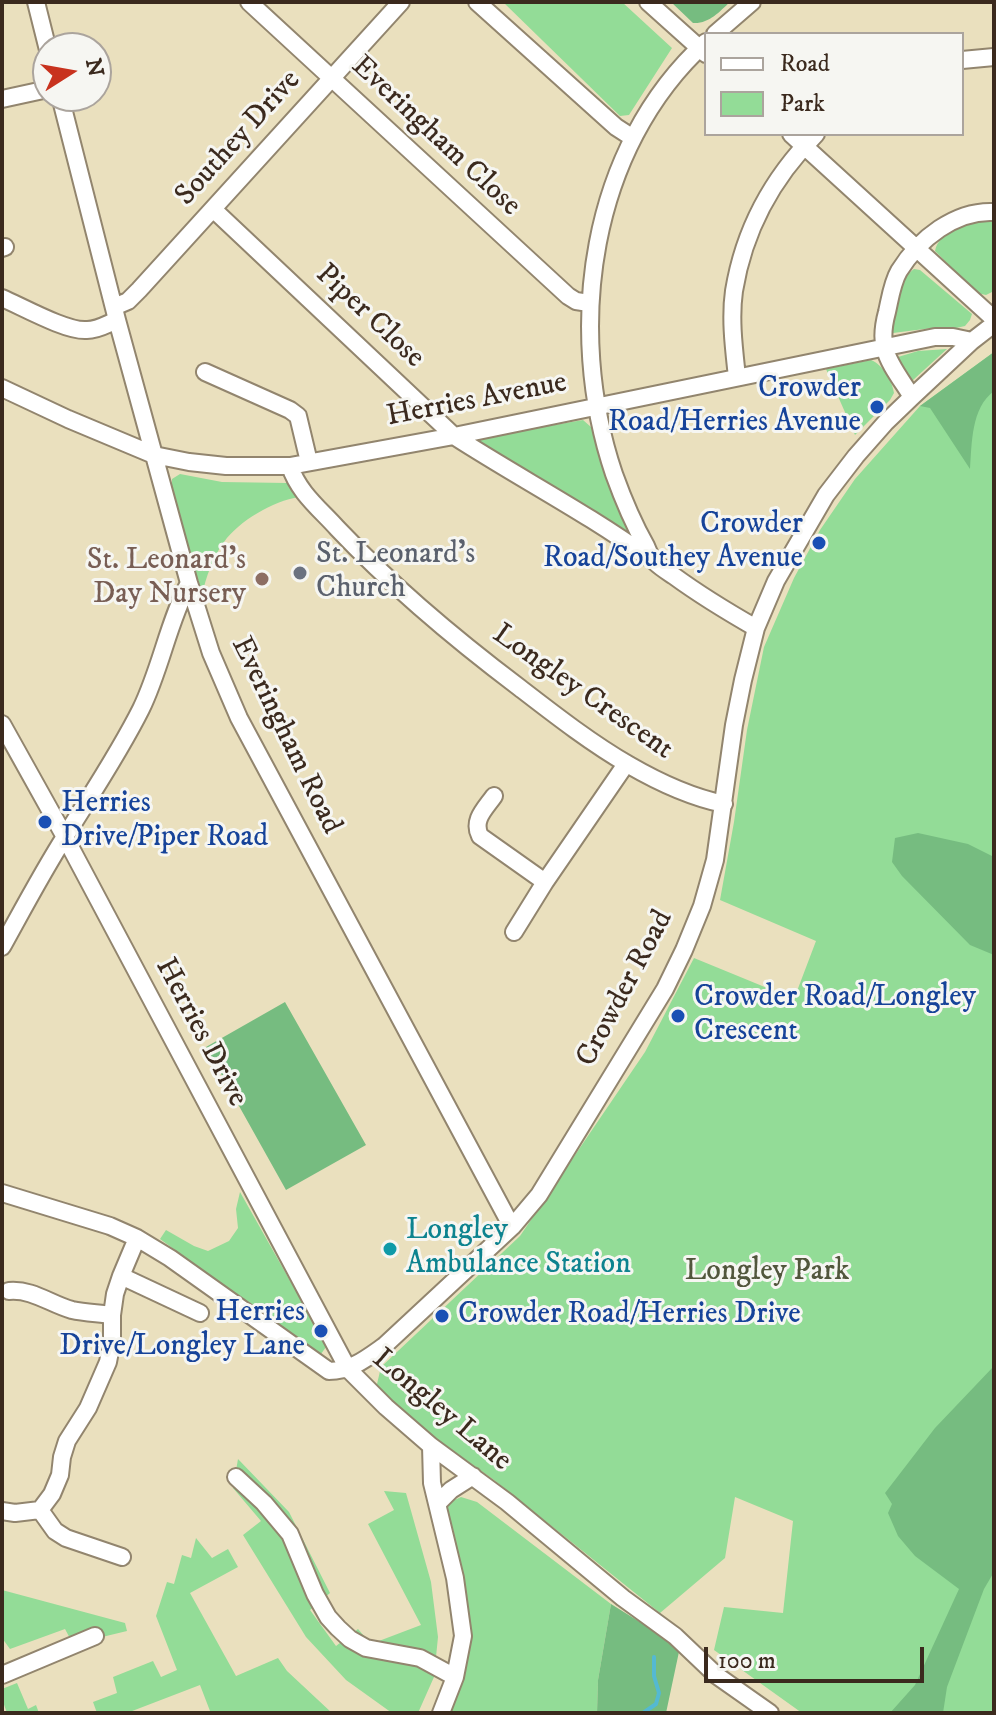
<!DOCTYPE html>
<style>
body{margin:0}
#map{position:relative;width:996px;height:1715px;overflow:hidden;background:#eae0be;font-family:"IM FELL DW Pica",serif}
canvas{display:block}
.frame{position:absolute;inset:0;border:4px solid #3b2a1e;pointer-events:none}
.legend{position:absolute;left:704px;top:32px;width:260px;height:104px;box-sizing:border-box;background:#f6f6f2;border:2px solid #aba49d;margin:0;padding:10px 14px;list-style:none;font-size:24px;color:#3b2a1e}
.legend li{display:flex;align-items:center;gap:16px;height:40px}
.legend b{width:40px;border:2px solid #aba49d}
.north{position:absolute;left:32px;top:32px;width:80px;height:80px;box-sizing:border-box;background:#f6f6f2;border:2px solid #aba49d;border-radius:50%;rotate:79deg;font-size:22px;font-weight:700;line-height:32px;text-align:center;color:#3b2a1e}
.north::after{content:'';display:block;margin:auto;width:28px;height:36px;background:#c8321e;clip-path:polygon(50% 0,100% 100%,50% 72%,0 100%)}
.scale{position:absolute;left:704px;top:1647px;width:220px;height:36px;box-sizing:border-box;border:4px solid #3b2a1e;border-top:0;padding-left:10px;font-size:24px;line-height:28px;white-space:nowrap;color:#3b2a1e;-webkit-text-stroke:6px #f6f6f2;paint-order:stroke}
</style>
<div id="map">
<canvas width="996" height="1715"></canvas>
<div class="frame"></div>
<ul class="legend">
<li><b style="height:10px;background:#fff"></b>Road</li>
<li><b style="height:22px;background:#93dc97"></b>Park</li>
</ul>
<div class="north">N</div>
<div class="scale">100 m</div>
</div>
<script>
const ctx = document.querySelector('canvas').getContext('2d');
ctx.lineJoin = 'round';
function fillPath(path, color) {
  ctx.fillStyle = color;
  ctx.fill(path, 'evenodd');
}
function trace(path, color, width, dash) {
  ctx.strokeStyle = color;
  ctx.lineWidth = width;
  ctx.lineCap = dash ? 'butt' : 'round';
  ctx.setLineDash(dash || []);
  ctx.stroke(path);
}
function label(font, color, halo, rows, align = 'center') {
  ctx.font = font + ' "IM FELL DW Pica",serif';
  ctx.lineWidth = 6;
  ctx.setLineDash([]);
  ctx.textBaseline = 'middle';
  ctx.strokeStyle = halo;
  ctx.fillStyle = color;
  for (const [text, x, y, turn = 0] of rows) {
    ctx.save();
    ctx.translate(x, y);
    ctx.rotate((+turn || 0) * Math.PI / 180);
    ctx.textAlign = isNaN(turn) ? turn : align;
    if (halo) ctx.strokeText(text, 0, 0);
    ctx.fillText(text, 0, 0);
    ctx.restore();
  }
}
fillPath(new Path2D(`
 M503,2H622L672,48L629,115L620,116Z
 M987,219L994,222V274L992,292L986,295L977,293L935,251C939,230 969,224 987,219Z
 M914,269L920,270L972,314L970,320L965,326L956,328L940,327L893,333C887,316 899,279 914,269Z
 M947,349L912,381L898,357L918,351Z
 M994,352V1713H802L714,1650L724,1607L783,1613L793,1521L735,1497L725,1558L660,1613L494,1480L378,1397L377,1384L381,1367L520,1236L645,1052L694,958L794,999L816,941L720,900L734,822L747,730L764,647L794,578L820,530L855,479L920,406Z
 M871,360C883,365 892,380 894,393L890,400L855,435L826,369Z
 M583,420L591,427L596,435L631,532L628,534L478,443L479,438Z
 M180,474L222,482L287,483L299,497C273,501 239,521 224,542C213,557 206,577 202,595L172,494V479Z
 M240,1192L324,1341L326,1347L321,1354L316,1353L160,1239L166,1230L194,1246L208,1251L229,1241L238,1228L236,1209Z
 M238,1459L289,1512L330,1593L310,1610L336,1646L358,1629L371,1644L421,1625L368,1524L394,1510L384,1491L406,1493L431,1582L438,1637L434,1677L418,1713H392L346,1680L306,1637L243,1535L261,1521L233,1488Z
 M461,1497L477,1502L611,1604L598,1680L597,1713H440L462,1644L445,1512L450,1502Z
 M196,1538L212,1558L228,1549L238,1567L190,1593L236,1676L278,1658L287,1671L332,1713H206L210,1711L200,1685L127,1713H97L93,1702L117,1693L113,1677L153,1661L161,1677L177,1670L156,1616L167,1582L174,1584L182,1555L191,1558Z
 M2,1590L125,1623L127,1631L73,1644L65,1629L10,1649L2,1638Z
 M17,1683L28,1709L36,1705L39,1713H7L2,1699V1689Z`), '#93dc97');
fillPath(new Path2D(`
 M671,2H730C719,12 709,24 693,23Z
 M994,352V391C971,408 972,443 970,469L930,408L920,406Z
 M918,833L968,844L994,857V955L970,945L902,876L892,862L895,838Z
 M285,1002L366,1145L286,1190L206,1047Z
 M994,1366V1572L984,1589L947,1687L943,1713H890L915,1685L959,1589L915,1556L898,1536L888,1513L892,1504L885,1493L935,1428Z
 M611,1604L680,1647L666,1713H597L598,1680Z`), '#76bc80');
trace(new Path2D(`
 M643,1713L656,1704L659,1693L654,1676V1657`), '#54b9d2', 4);
const minor = new Path2D(`
 M36,2L48,50
 M249,2L568,296L576,301L589,303
 M477,2L616,127L633,138
 M648,2L706,54
 M715,34L752,2
 M706,42C589,148 565,329 614,474C623,499 633,523 646,546C648,551 651,558 655,562C660,567 668,572 674,576C700,595 728,612 756,628
 M962,60L994,57
 M60,96L117,320L189,583L211,653L239,718L512,1227
 M2,99L48,89
 M791,134L994,319
 M213,209L454,436C519,478 587,513 649,558
 M2,248L5,247
 M2,298C21,306 67,332 87,330C98,330 107,324 117,320
 M114,307L128,301L139,290L401,2
 M205,372L290,410L298,416L309,462
 M737,377C734,349 730,319 734,291C744,230 773,177 816,134
 M2,388L68,419L154,455L189,462L226,466H290L454,436L935,337H953L972,341
 M912,397C903,382 889,365 885,349C882,338 884,323 887,312C890,299 892,283 899,271C919,239 955,210 994,212
 M290,466C298,492 320,509 337,528C393,587 455,639 520,688C555,715 591,743 629,765C660,783 690,797 724,804
 M2,724L65,837L348,1369L386,1407L431,1446L507,1502L623,1598L675,1636L716,1675L770,1713
 M494,796C485,809 472,820 480,836L545,882
 M514,932L545,882L626,764
 M2,947C23,909 43,871 66,835C92,793 119,753 141,709C161,668 168,623 189,583
 M2,1193L110,1226L137,1238L170,1258L329,1371C351,1371 367,1358 384,1346L512,1227L539,1195L665,989L684,950L702,906L715,860L734,725L743,680L756,628L776,581L826,495L856,456L886,422L912,397L972,341L994,324
 M121,1276L200,1313
 M9,1291C33,1289 50,1304 72,1310C85,1313 99,1313 112,1315
 M431,1446L432,1483L455,1578L463,1636L455,1677L441,1713
 M236,1477L264,1503L290,1534L315,1594L328,1617L338,1628L350,1639L366,1648L420,1658L455,1677
 M438,1503L451,1490L473,1476
 M40,1510L55,1531L66,1538L122,1557
 M2,1511L15,1513L40,1510L52,1494L60,1475L62,1457L67,1441L88,1408L108,1362L112,1341V1315L115,1294L121,1276L137,1238
 M2,1675L95,1636`);
trace(minor, '#92856e', 20);
trace(minor, '#fff', 16);
for (const [x, y, r, color] of [
 [877,407,8,"#1a4fb4"],
 [819,543,8,"#1a4fb4"],
 [300,573,8,"#6b7280"],
 [262,579,8,"#8d6e63"],
 [45,822,8,"#1a4fb4"],
 [678,1016,8,"#1a4fb4"],
 [390,1249,8,"#0f9aa8"],
 [442,1316,8,"#1a4fb4"],
 [321,1331,8,"#1a4fb4"]
]) {
  const dot = new Path2D();
  dot.arc(x, y, r, 0, 2 * Math.PI);
  ctx.fillStyle = color;
  ctx.fill(dot);
  trace(dot, '#f6f6f2', 3);
}
label('30px', '#3b2a1e', '#f6f6f2', [
 ["Everingham Close",435,137,43],
 ["Southey Drive",239,139,-48],
 ["Piper Close",369,317,43],
 ["Herries Avenue",477,401,-11],
 ["Longley Crescent",582,693,35],
 ["Everingham Road",285,736,64],
 ["Crowder Road",626,989,-62],
 ["Herries Drive",200,1033,62],
 ["Longley Lane",441,1411,40]
]);
label('30px', '#164399', '#f6f6f2', [
 ["Crowder",861,390],
 ["Road/Herries Avenue",861,424],
 ["Crowder",803,526],
 ["Road/Southey Avenue",803,560],
 ["Herries",61,805,"left"],
 ["Drive/Piper Road",61,839,"left"],
 ["Crowder Road/Longley",694,999,"left"],
 ["Crescent",694,1033,"left"],
 ["Herries",305,1314],
 ["Drive/Longley Lane",305,1348],
 ["Crowder Road/Herries Drive",458,1316,"left"]
], 'right');
label('30px', '#5b616d', '#f6f6f2', [
 ["St. Leonard's",316,556],
 ["Church",316,590]
], 'left');
label('30px', '#785e54', '#f6f6f2', [
 ["St. Leonard's",246,562],
 ["Day Nursery",246,596]
], 'right');
label('30px', '#0d838f', '#f6f6f2', [
 ["Longley",406,1232],
 ["Ambulance Station",406,1266]
], 'left');
label('30px', '#51563c', '#f6f6f2', [
 ["Longley Park",767,1273]
]);
</script>
